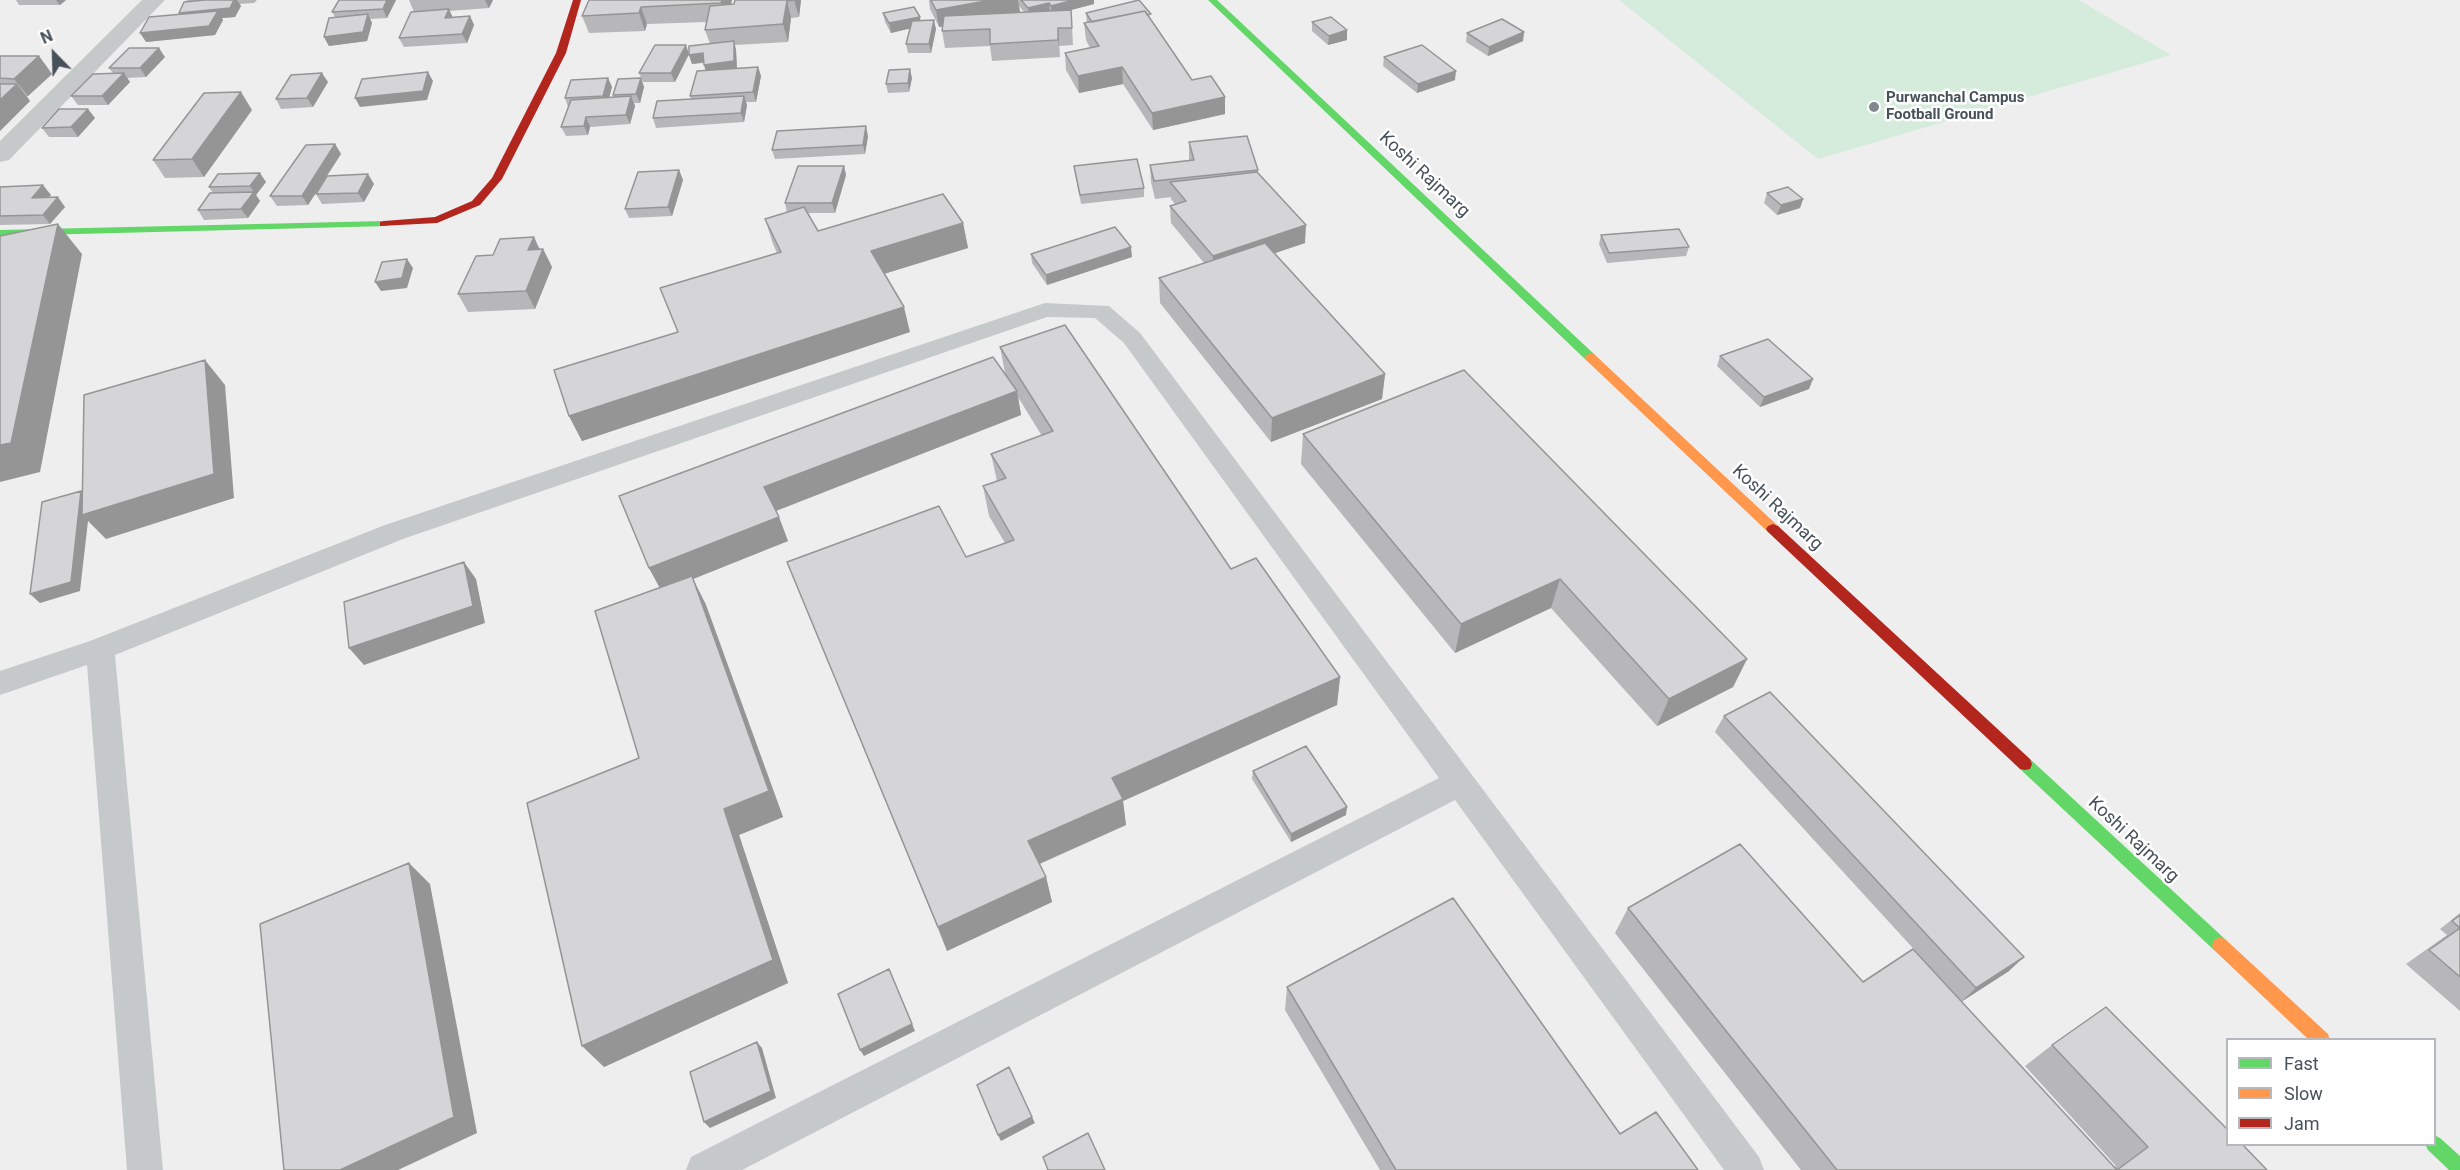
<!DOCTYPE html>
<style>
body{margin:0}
#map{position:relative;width:2460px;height:1170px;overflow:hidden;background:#efeeee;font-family:Roboto,sans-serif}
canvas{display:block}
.legend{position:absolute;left:2226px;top:1038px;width:210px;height:108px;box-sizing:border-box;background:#fff;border:2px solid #b5b9bd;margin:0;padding:8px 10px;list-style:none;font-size:18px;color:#475159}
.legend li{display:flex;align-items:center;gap:12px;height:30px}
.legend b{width:30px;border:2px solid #b5b9bd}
.north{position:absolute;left:24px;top:24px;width:60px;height:60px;-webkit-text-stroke:4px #fff;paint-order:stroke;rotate:337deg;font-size:16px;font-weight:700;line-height:24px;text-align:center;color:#475159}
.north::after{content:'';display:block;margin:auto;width:21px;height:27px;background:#475159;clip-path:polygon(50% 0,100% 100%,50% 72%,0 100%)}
</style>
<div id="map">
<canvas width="2460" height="1170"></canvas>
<ul class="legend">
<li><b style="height:8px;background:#63d668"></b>Fast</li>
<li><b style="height:8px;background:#ff974d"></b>Slow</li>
<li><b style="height:8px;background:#b3261e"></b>Jam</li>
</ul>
<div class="north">N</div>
</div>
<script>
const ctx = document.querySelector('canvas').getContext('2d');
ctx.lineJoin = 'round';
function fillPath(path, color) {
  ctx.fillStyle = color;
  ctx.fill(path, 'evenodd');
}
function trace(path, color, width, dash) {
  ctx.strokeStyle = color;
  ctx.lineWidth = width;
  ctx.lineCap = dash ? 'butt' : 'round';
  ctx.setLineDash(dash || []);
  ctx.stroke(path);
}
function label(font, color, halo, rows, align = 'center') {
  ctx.font = font + ' Roboto,sans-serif';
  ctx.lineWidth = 5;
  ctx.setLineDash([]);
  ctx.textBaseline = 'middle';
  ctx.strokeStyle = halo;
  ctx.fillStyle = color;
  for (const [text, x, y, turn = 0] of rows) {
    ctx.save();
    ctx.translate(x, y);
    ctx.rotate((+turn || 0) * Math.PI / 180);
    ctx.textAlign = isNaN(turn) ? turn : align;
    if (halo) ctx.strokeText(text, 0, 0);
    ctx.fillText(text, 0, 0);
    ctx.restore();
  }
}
fillPath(new Path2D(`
 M1619,0H2079L2171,55L1818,159Z`), '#d5ecdc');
fillPath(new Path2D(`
 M1045,303L1109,306L1140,333L1759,1157L1764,1170H1724L1455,800L742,1170H686L691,1157L1439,778L1124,343L1095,318L1047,317L403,539L115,655L163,1170H127L87,665L0,695V671L90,641L385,525Z`), '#c6c9ca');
fillPath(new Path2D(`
 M142,0H165L9,160L0,162V141Z`), '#c6c9ca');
fillPath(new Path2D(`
 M1208,0H1217L1594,354L1596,357L1594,360H1586Z
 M384,221L389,224L388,226L0,236V230Z
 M2025,758L2030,759L2226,940L2228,945L2226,950L2220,953L2214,950L2020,769L2018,764L2020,759Z
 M2434,1135L2440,1138L2460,1156V1170H2449L2428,1150L2425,1144H2434Z`), '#63d668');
fillPath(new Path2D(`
 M1590,353L1594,354L1778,526L1780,529L1778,532H1768L1586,360L1584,357Z
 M2220,937L2226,940L2328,1034L2330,1040H2309L2214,950L2212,945L2214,940Z`), '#ff974d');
fillPath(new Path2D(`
 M573,0H581L566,53L502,179L480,205L437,223L380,226V222L384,221L435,217L472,201L492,178L556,53Z
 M1773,524L1778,526L2030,759L2032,764L2030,769L2025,770L2020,769L1768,532L1766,529L1768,526Z`), '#b3261e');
fillPath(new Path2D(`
 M16,0H66L60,5H19Z
 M186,0H257L254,3L239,4L241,6L235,17L222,18L223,20L215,35L146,42L179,14V13L196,1H187Z
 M396,0L387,18L370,19L372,23L367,41L329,46L324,37L335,17L332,12Z
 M409,0H493L489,8L449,11L452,17L470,16L474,25L467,43L404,47L399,38L414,12Z
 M589,0H732L731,5L801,0L799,17L791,18L788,42L735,45L736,50L737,68L758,67L761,76L756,102H746L747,105L744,122L656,128L653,118L691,99L690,96L705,70L704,63L692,64L689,55L710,44L705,30L707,22L647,24L645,31L589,33L582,16Z
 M929,0H1094V4L1071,10L1073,45L1059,46L1060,57L992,61L990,46L945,48L942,31L943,27H939L930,9ZM1019,6L1024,12H1020Z
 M883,13L920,21L936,29L931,53H908L906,44L910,28L891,33L885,22Z
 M1086,13L1151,20L1192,80L1225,97V114L1153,130L1123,84L1079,93L1066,70L1065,53L1090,48L1086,40L1084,23H1087Z
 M1312,22L1347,30V40L1328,45L1312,31Z
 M1524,32L1523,41L1488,56L1466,42L1467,33Z
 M689,54L675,82H643L639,73Z
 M0,56H39L52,74L28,96H27L30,101L0,131Z
 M165,57L146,77L127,78L130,82L108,105H78L71,96L113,73L109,68Z
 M1384,57L1455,80L1417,93L1383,66Z
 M608,78L612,87L609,98H614L613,95L641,78L644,87L640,103H634L635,106L630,124L590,127L588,135L566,136L561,127L568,107L565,98Z
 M912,78L909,92L888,93L886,84Z
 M328,82L313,107L281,109L276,99Z
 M252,110L204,177L165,178L153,160Z
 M95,118L78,137H49L42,128Z
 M868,136L865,154L775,159L772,150Z
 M1189,142L1258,170V174L1305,243L1275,253L1385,374L1382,399L1271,442L1160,303L1159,278L1204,263L1171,223L1170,206L1175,204L1171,199V197L1155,199L1151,182L1150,165L1189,160Z
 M335,144L341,154L308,205L277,206L270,196Z
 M844,166L846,175L835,213H808L818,231L963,223L968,248L884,274L910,332L582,441L569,416L678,332L777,253L773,244L765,219L787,213L785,203Z
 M1074,166L1144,188V197L1081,204Z
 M679,170L683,180L672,216L629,218L625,209Z
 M266,182L256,195L260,201L248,218L204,220L198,210L213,193L209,187Z
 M374,184L364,202L322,204L316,194Z
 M0,187L51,195L48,197L65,207L50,224L0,225Z
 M1767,193L1803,199L1800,208L1777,215L1764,203Z
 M1601,235L1689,247L1686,256L1607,263L1599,244Z
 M534,237L540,250L543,249L552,267L535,309L468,312L458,294L493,255Z
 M1031,254L1132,257L1047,285L1032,263Z
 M1000,347L1231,569L1340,677L1337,705L1123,801L1126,825L1040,864L1046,877L1052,902L947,951L799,591L966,557L1005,543L989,516L983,486L997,481L991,454L1042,436L1018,397L1021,415L776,511L788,541L693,579L706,605L783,817L739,835L788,983L604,1067L639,758L660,588L649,568L1005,373Z
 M1720,356L1809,389L1760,407L1717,366Z
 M1303,434L1747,659L1733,687L1657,726L1551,608L1455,653L1301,464Z
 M1724,716L2009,971L1961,1002L2114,1167L2116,1166L2025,1066L2052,1045L2267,1170H1801L1615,933L1628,908L1863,982L1954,993L1715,732Z
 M1253,771L1346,815L1291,842L1252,779Z
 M2460,913V1011L2406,964L2447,935L2440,929Z
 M1287,987L1620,1134L1698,1170H1380L1285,1010Z`), '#b7b7b9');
fillPath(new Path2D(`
 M56,0H66L60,5Z
 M234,0H237L241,6L235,17L222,18L223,20L215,35L146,42L140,33L184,22L179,13Z
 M387,0H396L387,18L383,9Z
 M485,0H493L489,8Z
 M722,0H732L726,21L721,3Z
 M794,0H801L799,17Z
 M991,0H1018L1020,12L939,27L936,10Z
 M1074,0H1094V4L1071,10L1073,45L1072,28L1052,15L1051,6Z
 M787,1L791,18L788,42L783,24Z
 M1049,3L1050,12L1029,17L1028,8Z
 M641,7L647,24L645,31L639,13Z
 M449,9L453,18H445Z
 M368,14L372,23L367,41L329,46L324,37Z
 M470,16L474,25L467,43L462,34Z
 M920,17L921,26L891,33L889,23Z
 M934,20L936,29L931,53L929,44Z
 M1058,28L1059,46L1060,57L1058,40Z
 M1347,30V40L1328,45L1329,36Z
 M1524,32L1523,41L1488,56L1489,47Z
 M734,41L736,50L737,70L707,74L704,65Z
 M686,45L689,54L675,82L671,73Z
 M159,48L165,57L146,77L140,68Z
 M703,53L706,62L692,64L689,55Z
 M39,56L52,74L28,96L14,79Z
 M758,67L761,76L756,102L753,92Z
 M1122,67L1123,84L1079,93L1078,76Z
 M910,69L912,78L909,92L908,83Z
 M1456,71L1455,80L1417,93L1418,84Z
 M428,72L433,81L427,100L360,107L355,98Z
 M124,73L130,82L108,105L102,96Z
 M322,73L328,82L313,107L307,98Z
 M608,78L612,87L607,105L603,96Z
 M641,78L644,87L640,103L636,94Z
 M17,84L30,101L0,131V100Z
 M241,92L252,110L204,177L192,159Z
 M631,96L635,106L630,124L626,115Z
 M744,96L747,105L744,122L741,113Z
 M1225,97V114L1153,130L1152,113Z
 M88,109L95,118L78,137L71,127Z
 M586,117L590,127L588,135L584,126Z
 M866,126L868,136L865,154L863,145Z
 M335,144L341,154L308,205L302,196Z
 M844,166L846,175L835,213L832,203Z
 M679,170L683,180L672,216L668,207Z
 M260,173L266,182L256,195L250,186Z
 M368,174L374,184L364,202L358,193Z
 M43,185L51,195L40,207L32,198Z
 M254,192L260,201L248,218L241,209Z
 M58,197L65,207L50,224L43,215Z
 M1803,199L1800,208L1777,215L1781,205Z
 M963,223L968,248L877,276L871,251Z
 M58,224L82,254L40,472L0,482V445Z
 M1306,225L1305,243L1213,274V256Z
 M534,237L541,253L543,249L552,267L535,309L526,291L528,250Z
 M1131,247L1132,257L1047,285L1046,275Z
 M407,259L413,268L407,288L381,291L375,282Z
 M904,307L910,332L582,441L569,416Z
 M205,360L225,385L234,498L106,539L88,521L80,591L40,603L30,594L81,491L90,501Z
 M1385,374L1382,399L1271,442L1272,418Z
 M1813,379L1809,389L1760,407L1764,397Z
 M1017,391L1021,415L773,512L764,487Z
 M779,517L788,541L693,579L706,605L783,817L739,835L788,983L604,1067L582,1046L724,809L662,592L649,568Z
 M464,562L476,579L485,623L364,665L349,648Z
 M1560,579L1551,608L1455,653L1461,624Z
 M1747,659L1733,687L1657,726L1669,699Z
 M1340,677L1337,705L1123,801L1126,825L1034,866L1028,841L1112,778Z
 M1347,807L1346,815L1291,842V834Z
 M409,863L430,884L477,1133L398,1170H340Z
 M1046,877L1052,902L947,951L938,927Z
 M2024,957L2009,971L1961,1002L1976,988Z
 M889,969L915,1031L864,1056L860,1050Z
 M757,1042L762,1048L776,1098L710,1128L704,1122Z
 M1032,1117L1035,1123L1001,1141L998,1135Z`), '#959596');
const building = new Path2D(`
 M205,0H234L230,8L179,13L184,2Z
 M339,0H387L383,9L332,12Z
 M589,0H722L721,3L641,7L639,13L582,16Z
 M735,0H794L787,1L783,24L705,30L710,6L734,4Z
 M931,0H991L936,10Z
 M1021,0H1074L1051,6L1049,3L1028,8Z
 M1139,0L1151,14L1147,15L1145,11L1092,22L1086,13Z
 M914,7L920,17L889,23L883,13Z
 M449,9L445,18L470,16L462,34L399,38L411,12Z
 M1071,10L1072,28H1058V40L990,44V29L942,31L944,16Z
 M218,11L209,26L140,33L149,17Z
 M1145,11L1192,80L1211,76L1225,97L1152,113L1122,67L1078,76L1065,53L1099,46L1084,23Z
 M368,14L363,32L324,37L329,18Z
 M1331,17L1347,30L1329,36L1312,22Z
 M1502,19L1524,32L1489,47L1467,33Z
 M934,20L929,44H906L912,21Z
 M734,41V61L704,65L703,53L689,55V46Z
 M655,45H686L671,73H639Z
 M1422,45L1456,71L1418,84L1384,57Z
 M129,48H159L140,68H109Z
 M0,56H39L14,79L0,78Z
 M758,67L753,92L690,96L697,71Z
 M910,69L908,83L886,84L889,70Z
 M428,72L423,91L355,98L362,79Z
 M124,73L102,96H71L93,74Z
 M322,73L307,98L276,99L291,75Z
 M608,78L603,96L565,98L571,80Z
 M641,78L636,94L613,95L618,79Z
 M0,84H17L0,100Z
 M241,92L192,159L153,160L204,93Z
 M631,96L626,115L586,117L584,126L561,127L571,100Z
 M744,96L741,113L653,118L657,101Z
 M59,109H88L71,127L42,128Z
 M866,126L863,145L772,150L777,131Z
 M1247,136L1258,170L1154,181L1150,165L1194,160L1189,142Z
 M335,144L302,196H270L306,145Z
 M1137,159L1144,188L1080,195L1074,166Z
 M798,166H844L832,203H785Z
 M679,170L668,207L625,209L638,172Z
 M1257,172L1306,225L1213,256L1170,206L1186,201L1170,182Z
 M260,173L250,186L209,187L218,174Z
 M368,174L358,193L316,194L327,176Z
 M43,185L32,198L58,197L43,215L0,216V187Z
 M1788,187L1803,199L1781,205L1767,193Z
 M254,192L241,209L198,210L210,193Z
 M943,194L963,223L871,251L904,307L569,416L554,370L678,332L660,288L781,252L765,219L804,207L818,231Z
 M58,224L11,443L0,445V236Z
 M1115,227L1131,247L1046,275L1031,254Z
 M1679,229L1689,247L1609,253L1601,235Z
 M534,237L528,250L543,249L526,291L458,294L476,256L493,255L500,239Z
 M1265,243L1385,374L1272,418L1159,278Z
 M407,259L402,278L375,282L382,262Z
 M1065,325L1231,569L1256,558L1340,677L1112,778L1123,799L1028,841L1046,877L938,927L787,562L939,506L966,557L1014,540L983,486L1006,478L991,454L1053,431L1000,347Z
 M1768,339L1813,379L1764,397L1720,356Z
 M993,357L1017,391L764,487L779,517L649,568L619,496Z
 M205,360L214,474L82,515L84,395Z
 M1464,370L1747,659L1669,699L1560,579L1461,624L1303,434Z
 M81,491L71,582L30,594L42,502Z
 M464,562L473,606L349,648L344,602Z
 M692,576L769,791L724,809L773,960L582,1046L527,803L639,758L595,611Z
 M1770,692L2024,957L1976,988L1724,716Z
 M1306,746L1347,807L1291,834L1253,771Z
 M1740,844L1863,982L1913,949L2117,1170L2148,1147L2052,1045L2106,1007L2228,1130V1144H2242L2267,1170H1837L1628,908Z
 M409,863L454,1117L340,1170H284L260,924Z
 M1453,898L1620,1134L1656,1112L1698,1170H1396L1287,987Z
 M2460,915V928L2452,921Z
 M2460,928V977L2429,950Z
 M889,969L912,1024L860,1050L838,994Z
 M757,1042L771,1091L704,1122L690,1072Z
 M1009,1067L1032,1117L998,1135L977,1085Z
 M1088,1133L1105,1170H1048L1043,1157Z`);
fillPath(building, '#d5d5d7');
trace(building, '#959596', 1.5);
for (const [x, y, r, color] of [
 [1874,107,6,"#82888d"]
]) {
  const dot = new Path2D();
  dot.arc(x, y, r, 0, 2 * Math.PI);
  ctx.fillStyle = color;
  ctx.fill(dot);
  trace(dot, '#fff', 2);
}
label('bold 15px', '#475159', '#fff', [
 ["Purwanchal Campus",1886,98],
 ["Football Ground",1886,115]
], 'left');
label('18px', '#475159', '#fff', [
 ["Koshi Rajmarg",1424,175,43],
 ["Koshi Rajmarg",1777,508,43],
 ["Koshi Rajmarg",2133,840,43]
]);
</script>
